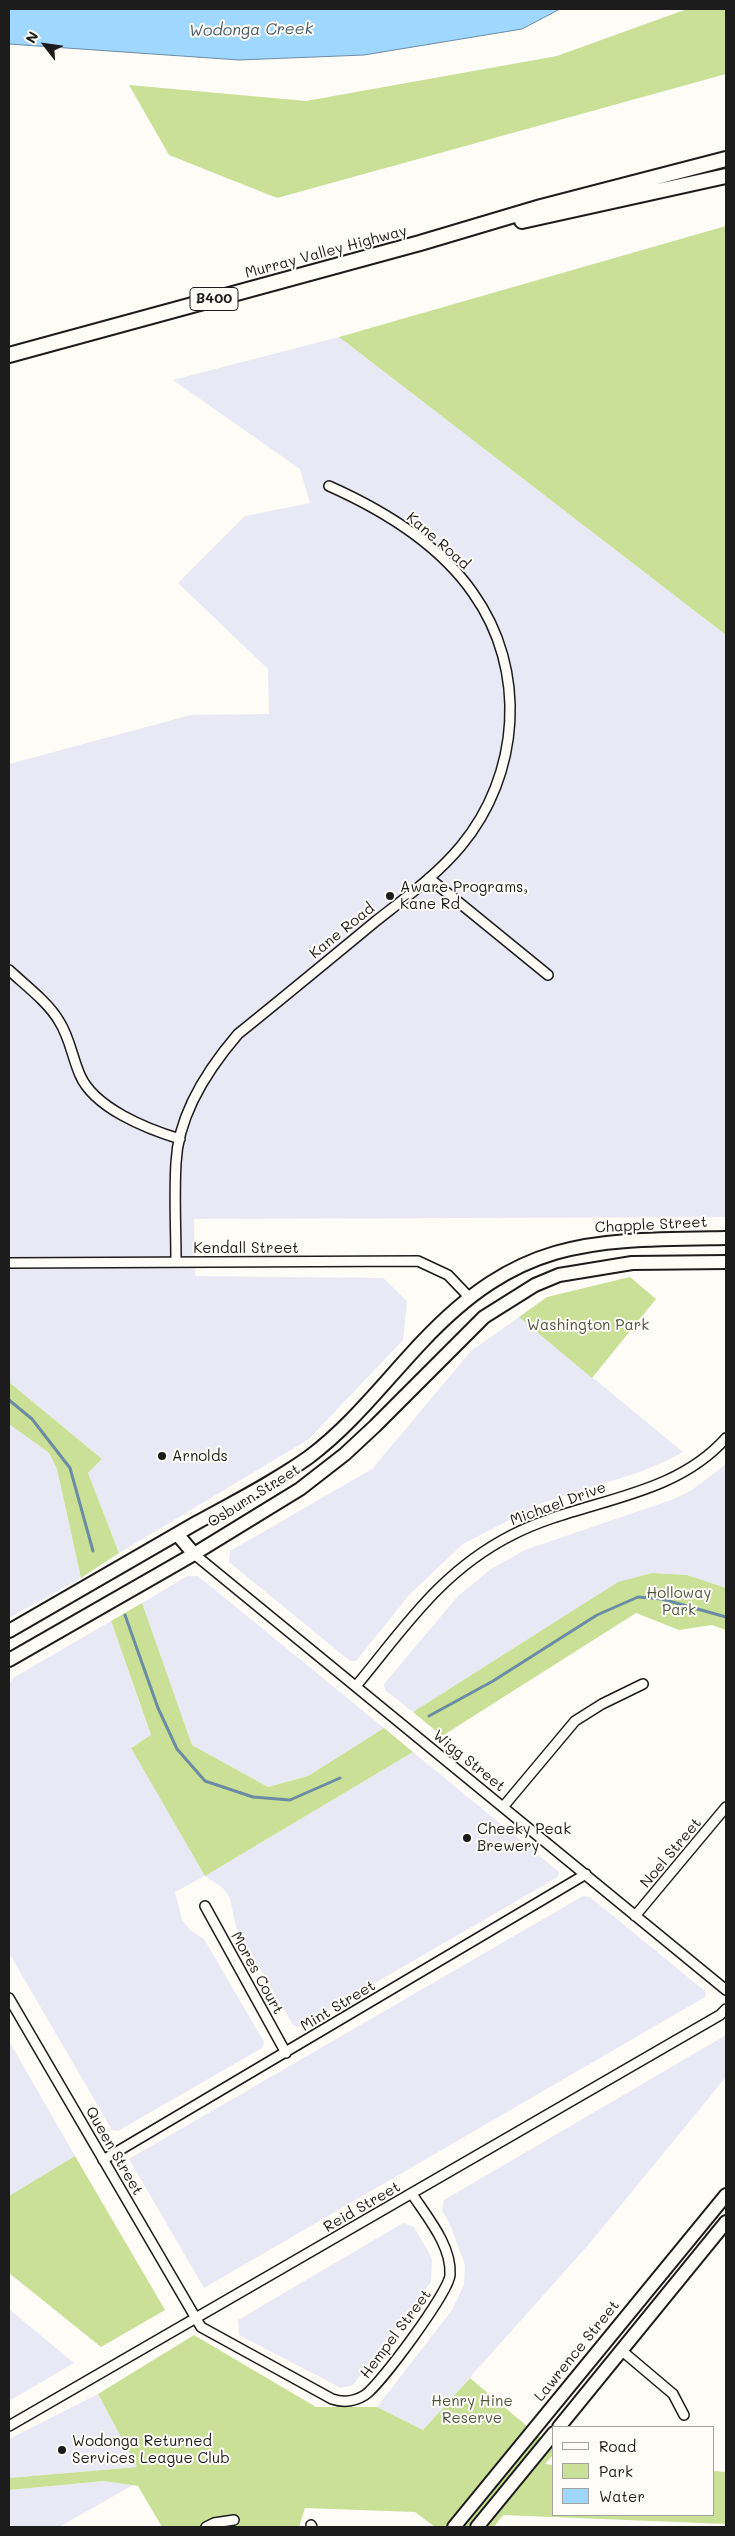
<!DOCTYPE html>
<style>
body{margin:0}
#map{position:relative;width:735px;height:2536px;overflow:hidden;background:#fdfcf7;font-family:Mali,sans-serif}
canvas{display:block}
.frame{position:absolute;inset:0;border:10px solid #1c1c1c;pointer-events:none}
.legend{position:absolute;left:552px;top:2426px;width:162px;height:90px;box-sizing:border-box;background:#fdfcf7;border:1px solid #a3a29f;margin:0;padding:6px 9px;list-style:none;font-size:15px;color:#1c1c1c}
.legend li{display:flex;align-items:center;gap:10px;height:25px}
.legend b{width:25px;border:1px solid #a3a29f}
.north{position:absolute;left:20px;top:20px;width:50px;height:50px;-webkit-text-stroke:4px #fdfcf7;paint-order:stroke;rotate:300deg;font-size:14px;font-weight:700;line-height:20px;text-align:center;color:#1c1c1c}
.north::after{content:'';display:block;margin:auto;width:18px;height:22px;background:#1c1c1c;clip-path:polygon(50% 0,100% 100%,50% 72%,0 100%)}
</style>
<div id="map">
<canvas width="735" height="2536"></canvas>
<div class="frame"></div>
<ul class="legend">
<li><b style="height:6px;background:#fdfcf7"></b>Road</li>
<li><b style="height:14px;background:#c9e096"></b>Park</li>
<li><b style="height:14px;background:#9fd7fe"></b>Water</li>
</ul>
<div class="north">N</div>
</div>
<script>
const ctx = document.querySelector('canvas').getContext('2d');
ctx.lineJoin = 'round';
function fillPath(path, color) {
  ctx.fillStyle = color;
  ctx.fill(path, 'evenodd');
}
function trace(path, color, width, dash) {
  ctx.strokeStyle = color;
  ctx.lineWidth = width;
  ctx.lineCap = dash ? 'butt' : 'round';
  ctx.setLineDash(dash || []);
  ctx.stroke(path);
}
function label(font, color, halo, rows, align = 'center') {
  ctx.font = font + ' Mali,sans-serif';
  ctx.lineWidth = 4;
  ctx.setLineDash([]);
  ctx.textBaseline = 'middle';
  ctx.strokeStyle = halo;
  ctx.fillStyle = color;
  for (const [text, x, y, turn = 0] of rows) {
    ctx.save();
    ctx.translate(x, y);
    ctx.rotate((+turn || 0) * Math.PI / 180);
    ctx.textAlign = isNaN(turn) ? turn : align;
    if (halo) ctx.strokeText(text, 0, 0);
    ctx.fillText(text, 0, 0);
    ctx.restore();
  }
}
fillPath(new Path2D(`
 M339,337L726,635V1217L194,1219L195,1276L383,1278L407,1301L403,1340L309,1439L119,1553L88,1473L102,1459L9,1382V764L191,715L269,714L268,669L178,583L245,516L310,503L300,469L173,380Z
 M519,1317L683,1452L666,1461L637,1473L542,1503L463,1544L410,1594L356,1661H350L229,1562L230,1551L372,1469L471,1351Z
 M9,1424L49,1453L57,1469L81,1578L9,1618Z
 M726,1464V1588L687,1575L652,1573L617,1583L413,1712L385,1690L384,1684L458,1596L491,1569L525,1550L674,1499L692,1490Z
 M187,1576H198L384,1728L308,1776L268,1787L192,1745L142,1603Z
 M111,1621L151,1736L131,1747L205,1876L413,1752L559,1872L558,1877L299,2027L293,2025L236,1927L230,1898L223,1888L205,1876L175,1892L182,1920L190,1930L204,1939L264,2042L262,2048L118,2131L112,2130L9,1953V1685L13,1678Z
 M583,1896L590,1897L706,1992L705,1997L204,2288L129,2159Z
 M726,2035V2077L589,2244L423,2430L377,2407L452,2310L464,2285L465,2265L451,2227L442,2210L444,2200Z
 M9,2041L75,2156L9,2196Z
 M403,2223L414,2227L428,2251L432,2260L431,2282L353,2385L341,2388L239,2335L238,2320Z
 M9,2309L74,2363L9,2401Z
 M98,2394L137,2467L9,2478V2439Z
 M104,2481L133,2485L59,2527H9V2490Z`), '#e8e9f4');
fillPath(new Path2D(`
 M687,9H726V74L277,198L169,155L129,85L306,101L557,56Z
 M726,226V635L339,337Z
 M630,1277L656,1299L592,1378L519,1317L547,1297Z
 M9,1382L102,1459L88,1473L119,1553L81,1578L57,1469L49,1453L9,1424Z
 M652,1573L687,1575L726,1588V1630L712,1625L679,1630L636,1613L442,1736L413,1712L618,1582Z
 M142,1603L192,1745L268,1787L308,1776L384,1728L413,1752L205,1876L131,1748L151,1735L111,1621Z
 M75,2156L165,2310L101,2347L9,2273V2196Z
 M194,2335L316,2407H377L423,2430L470,2378L554,2449V2454L545,2464L554,2465V2515H714V2471L726,2472V2524L503,2515L494,2527H435L415,2512L305,2508L299,2527H162L138,2486L104,2481L9,2490V2478L137,2467L98,2394Z`), '#c9e096');
const water = new Path2D(`
 M9,9H560L522,29L364,55L239,60L9,44Z`);
fillPath(water, '#9fd7fe');
trace(water, '#6b8ca4', 1);
trace(new Path2D(`
 M9,1400L32,1419L70,1468L93,1551
 M125,1615L158,1708L177,1749L205,1781L253,1797L290,1800L340,1778
 M429,1716L493,1681L597,1615L638,1597L662,1599L726,1617`), '#6b8ca4', 3);
const street = new Path2D(`
 M429,878L548,975
 M9,970C25,985 48,1002 59,1021C70,1038 72,1057 80,1075C94,1108 147,1129 180,1139
 M176,1262C176,1229 174,1195 176,1163C178,1115 208,1069 238,1034C284,997 330,959 376,921C405,898 437,875 461,846C520,775 528,670 473,593C439,544 383,510 329,486
 M9,1263L418,1261L448,1275L470,1298
 M194,1554L726,1990
 M356,1686C405,1627 441,1571 512,1535C581,1499 671,1500 726,1438
 M503,1807L575,1721L602,1704L643,1684
 M205,1906L286,2053
 M635,1916L726,1807
 M9,1998L201,2327L332,2399C344,2403 354,2402 365,2395C380,2385 449,2292 450,2275C452,2246 427,2217 412,2194
 M103,2160L586,1874
 M621,2350L673,2394L684,2415
 M9,2426L720,2015L726,2009
 M311,2525L312,2527
 M206,2527L214,2523L234,2520`);
const secondary = new Path2D(`
 M177,1534L194,1554
 M9,1631C71,1595 133,1559 196,1523C234,1502 274,1482 309,1457C352,1425 386,1380 422,1342C521,1237 591,1240 726,1238
 M9,1660L194,1554L300,1489L345,1454L375,1426L484,1317L535,1285L559,1275L632,1263L726,1262
 M559,2427L726,2222
 M454,2527L726,2195
 M477,2527L554,2433`);
const primary = new Path2D(`
 M522,221L726,176
 M9,355L420,243L541,207L726,159`);
trace(street, '#1c1c1c', 12);
trace(secondary, '#1c1c1c', 16);
trace(primary, '#1c1c1c', 18);
trace(street, '#fdfcf7', 9);
trace(secondary, '#fdfcf7', 12);
trace(primary, '#fdfcf7', 14);
for (const [x, y, r, color] of [
 [390,896,5,"#1c1c1c"],
 [162,1456,5,"#1c1c1c"],
 [467,1838,5,"#1c1c1c"],
 [62,2450,5,"#1c1c1c"]
]) {
  const dot = new Path2D();
  dot.arc(x, y, r, 0, 2 * Math.PI);
  ctx.fillStyle = color;
  ctx.fill(dot);
  trace(dot, '#fdfcf7', 2);
}
for (const [x, y, w] of [
 [214,299,48]
]) {
  const box = new Path2D();
  box.roundRect(x - w / 2, y - 11.5, w, 23, 4);
  ctx.fillStyle = '#fdfcf7';
  ctx.fill(box);
  trace(box, '#1c1c1c', 1);
}
label('bold 14px', '#1c1c1c', null, [
 ["B400",214,299]
]);
label('15px', '#1c1c1c', '#fdfcf7', [
 ["Murray Valley Highway",326,252,-15],
 ["Kane Road",438,541,41],
 ["Kane Road",342,931,-39],
 ["Chapple Street",651,1225,-3],
 ["Kendall Street",246,1248],
 ["Osburn Street",254,1496,-32],
 ["Michael Drive",558,1504,-20],
 ["Wigg Street",469,1761,39],
 ["Noel Street",671,1853,-50],
 ["Mores Court",257,1973,61],
 ["Mint Street",338,2006,-31],
 ["Queen Street",114,2151,60],
 ["Reid Street",362,2207,-30],
 ["Hempel Street",396,2334,-53],
 ["Lawrence Street",577,2351,-51]
]);
label('15px', '#1c1c1c', '#fdfcf7', [
 ["Aware Programs,",400,887],
 ["Kane Rd",400,904],
 ["Arnolds",172,1456],
 ["Cheeky Peak",477,1829],
 ["Brewery",477,1846],
 ["Wodonga Returned",72,2441],
 ["Services League Club",72,2458]
], 'left');
label('15px', '#505741', '#fdfcf7', [
 ["Washington Park",588,1325],
 ["Holloway",679,1593],
 ["Park",679,1610],
 ["Henry Hine",472,2401],
 ["Reserve",472,2418]
]);
label('italic 16px', '#4a5d6b', '#fdfcf7', [
 ["Wodonga Creek",251,30,-1]
]);
</script>
